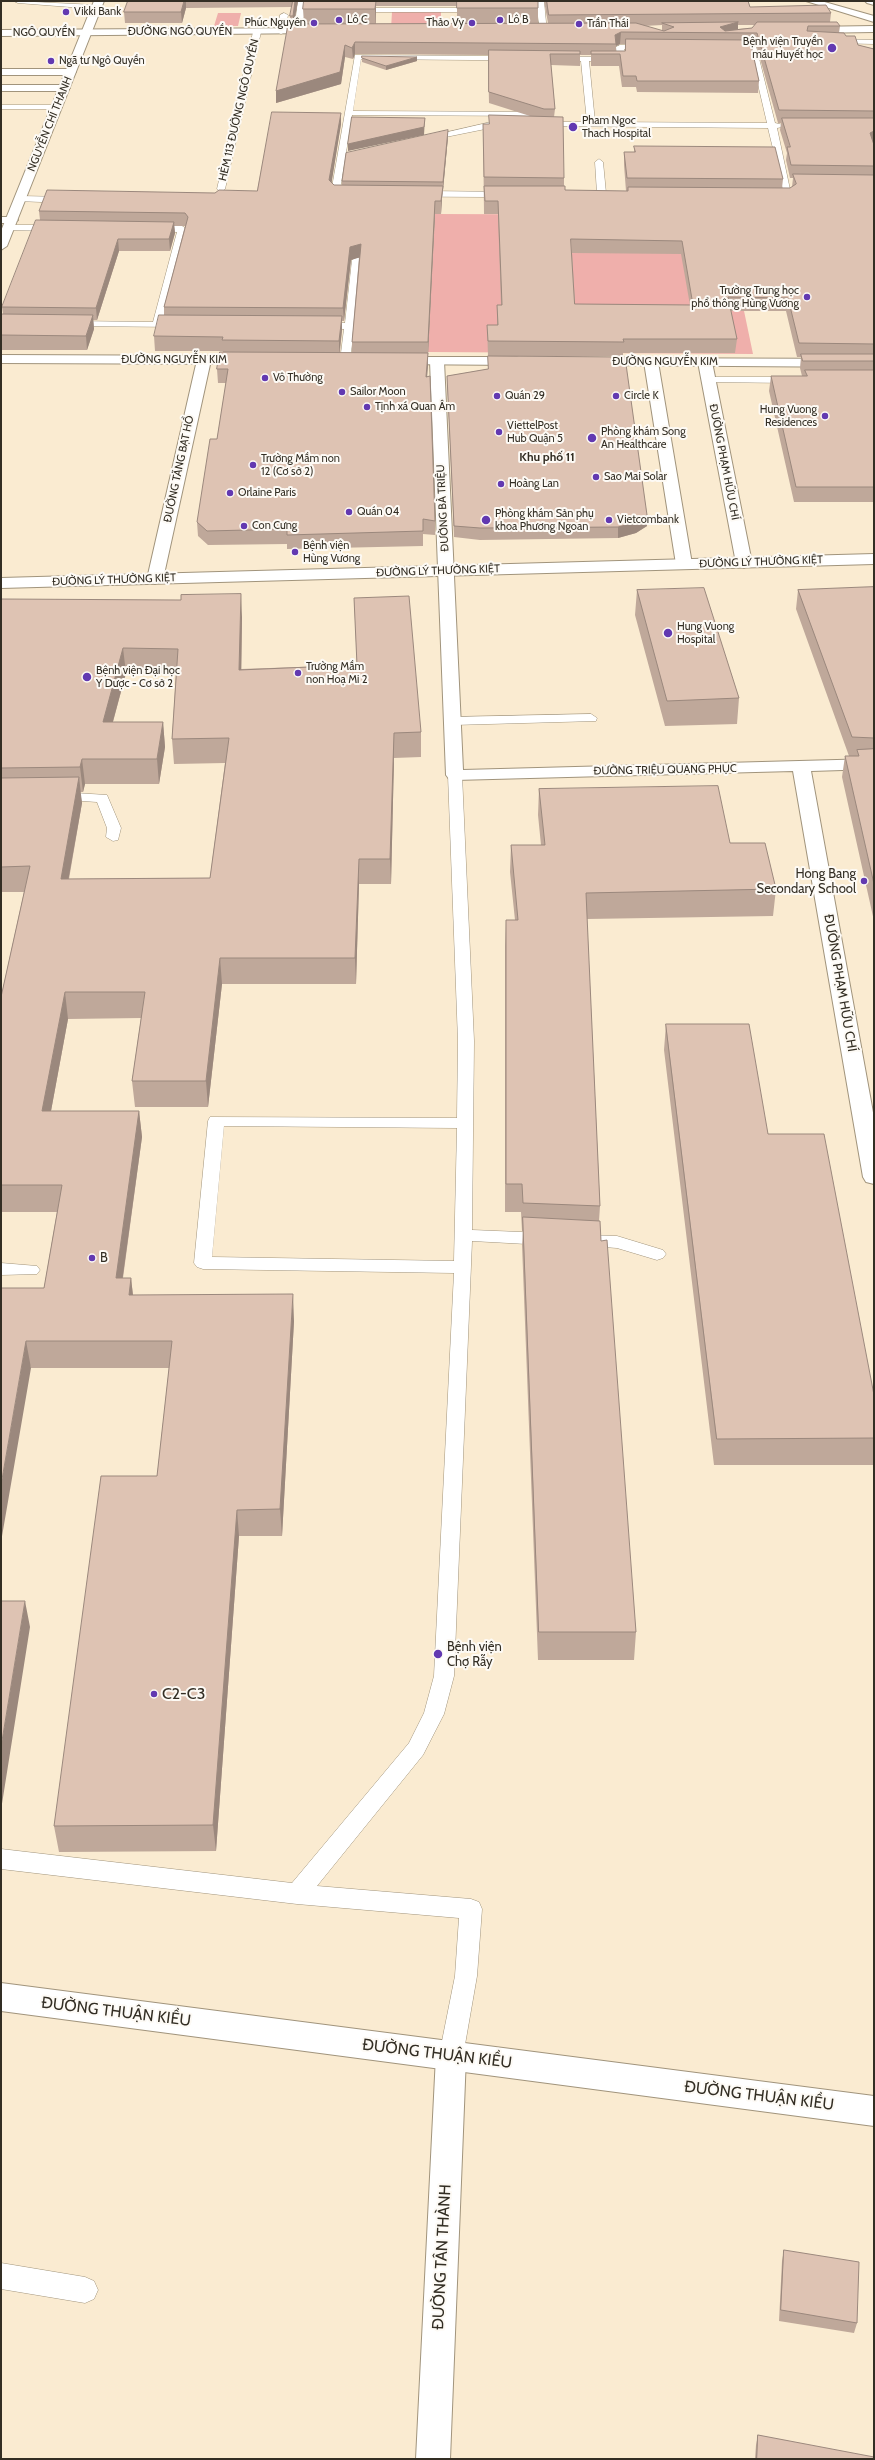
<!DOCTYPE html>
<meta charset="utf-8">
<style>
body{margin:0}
#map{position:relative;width:875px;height:2460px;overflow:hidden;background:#faebd1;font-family:Cabin,sans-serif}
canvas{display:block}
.frame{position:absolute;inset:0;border:2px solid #332e24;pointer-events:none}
</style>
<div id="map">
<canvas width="875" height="2460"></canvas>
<div class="frame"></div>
</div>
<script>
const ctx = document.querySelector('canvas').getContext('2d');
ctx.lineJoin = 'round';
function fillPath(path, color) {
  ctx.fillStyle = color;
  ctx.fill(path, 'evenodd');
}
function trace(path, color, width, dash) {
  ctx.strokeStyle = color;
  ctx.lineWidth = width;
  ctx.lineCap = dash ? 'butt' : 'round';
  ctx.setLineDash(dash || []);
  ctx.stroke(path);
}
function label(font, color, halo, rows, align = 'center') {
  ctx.font = font + ' Cabin,sans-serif';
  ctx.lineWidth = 4;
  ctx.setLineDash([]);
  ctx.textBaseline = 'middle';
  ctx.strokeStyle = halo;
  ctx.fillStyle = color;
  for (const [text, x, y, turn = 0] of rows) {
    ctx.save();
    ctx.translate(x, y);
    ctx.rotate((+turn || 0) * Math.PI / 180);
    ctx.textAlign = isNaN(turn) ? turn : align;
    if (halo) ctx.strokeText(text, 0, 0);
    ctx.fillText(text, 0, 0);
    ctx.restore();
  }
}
fillPath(new Path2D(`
 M392,12H441V29H391Z
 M218,13H241L238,26H214Z
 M435,214L724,215L753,354L428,352Z`), '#efafab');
const service = new Path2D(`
 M14,1L96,5L100,7L96,9L18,3Z
 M298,1H306L302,32L298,34L294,32Z
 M536,1H544L547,33L540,31Z
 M353,8H479L483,10L479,12H350L349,10Z
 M284,13L288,15L285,32L281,34L277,32L280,15Z
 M257,30L261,32L225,189L221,192L217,189L253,32Z
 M831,39L874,40V44L834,43H831Z
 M620,45L756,46L775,123L788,126L777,128L792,199L335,196L331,193L355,55L617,57L616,47ZM624,49L750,50L767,123L595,122L589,61H624ZM361,59L581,61L587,122H540L536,124L537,126L768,128L784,194L606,193L603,162L599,159L595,162L597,193L340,190L352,115L546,116L550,114L546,112L353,111Z
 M1,105H57L61,107L57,109H1Z
 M491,122H506L510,124L426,141L422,138Z
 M20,196L66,197L70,200L66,203L17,201L16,199Z
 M9,225H55L60,228L55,231L6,230V226Z
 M151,226H182L187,229L163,322L182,323V327L68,326L66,324L71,321L153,322L177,232L148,231V227Z
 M357,257L362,260L350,361L345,364L340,361L344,329L319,328L314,325L319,322L345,323L352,260Z
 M708,377H792L797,380L792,383L704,382L703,380Z
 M591,714L597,718L596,721L453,725L447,721L453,717Z
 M455,771L462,775L474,1041L472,1230L545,1233L551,1235L554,1239L551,1243L545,1245L472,1241L454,1676L444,1714L423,1755L317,1886L471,1899L479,1902L482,1909L477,1976L463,2056L459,2064L451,2067L443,2064L439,2056L455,1976L459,1918L297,1904L1,1869V1849L292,1883L409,1743L424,1713L434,1676L454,1273L203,1269L197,1267L194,1263L208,1121L210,1117L457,1118L458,1041L448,775ZM224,1126L457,1128L454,1261L212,1257Z
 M59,792L107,795L121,828L118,840L113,841L106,837L107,828L97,802L54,799L52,796L54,793Z
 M584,1235L617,1236L663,1250L666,1254L663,1258L657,1260L617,1248L578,1245L575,1241L578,1237Z
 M1,1263L37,1266L40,1270L37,1274L1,1275Z
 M1,2263L85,2277L94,2281L98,2290L94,2299L85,2303L1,2289Z`);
const minor = new Path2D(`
 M1,69H71L76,72L71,75H1Z
 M1,85H65L70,88L65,91H1Z
 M1,217H12L18,220L12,223H1Z
 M204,356L211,360L163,579L155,584L147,579L197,360Z
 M437,357L444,361L463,770L874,759V769L811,771L874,1118V1184L866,1182L863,1177L793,771L455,780L449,779L446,775L430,361Z
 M651,358L658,362L692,564L684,569L676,564L644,362Z
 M705,358L712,362L752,563L744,568L736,563L698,362Z`);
const tertiary = new Path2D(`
 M874,26V32L809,33L804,30L809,27Z
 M317,28L322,31L320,33L1,36V30Z
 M1,355L249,356L256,360L249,364L1,363Z
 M397,357H517L524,361L517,365L392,364L390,361Z
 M595,358L874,359V367L590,365L588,362L590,359Z
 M451,2042L462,2046L466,2056L450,2459H416L436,2056L440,2046Z`);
const secondary = new Path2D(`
 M94,1H104L7,246L1,250V231Z
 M1,1983L874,2096V2126L1,2011Z`);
const primary = new Path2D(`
 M806,1H821L874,16V22Z
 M865,1H874V5L867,3Z
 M874,554V564L1,588V578Z`);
trace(service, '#a1947c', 1);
trace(minor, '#a1947c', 2);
trace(tertiary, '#a1947c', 2);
trace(secondary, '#a1947c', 2);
trace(primary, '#a1947c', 2);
fillPath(service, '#fff');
fillPath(minor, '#fff');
fillPath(tertiary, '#fff');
fillPath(secondary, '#fff');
fillPath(primary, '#fff');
fillPath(new Path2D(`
 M128,1H298L294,24H304L303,9L304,1H538V23H548L544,1H748L750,7L831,13L830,22L840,26L839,33L846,36L858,45L874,49V143L873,144L874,145V502H794L769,391L771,376H805H802L800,368L801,357H797L786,311H731L737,339L735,353H623V356H488L487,325H497V305H501L498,214H484L483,124H489L530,116L489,103L488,55L355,54L353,59L345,57L341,84L276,103V91L290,24V16L292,7L186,8L182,23H125L124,12ZM376,6H457V24H376ZM662,25V31L644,26ZM738,25H755L752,28L738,29ZM620,44H626L625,51H616V46ZM751,44H756L778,123H781L780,130L787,153L786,160L790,178H793L792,187L790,188H782L783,179L634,146V152H624V165L626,191L565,190L564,186V178L554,117L555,109L551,65L580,66V55H591V66H619L622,87H636L637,92L758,93L759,81ZM572,253L681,254L690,305L575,304Z
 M417,57V61L386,70L362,62V58Z
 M341,113V124L331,182L334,185H342V181L448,137L443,190L442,198L441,214H435L428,355L427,376L435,521V535L423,534V546L287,549V544L208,545L198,536L197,522L217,439L226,383H218L217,369L223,351H155L154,336L164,315V307L185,226H174L175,233L170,251H119L97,320H93L94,329L87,350H1V314H3L2,307L40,220L39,211L215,193L257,191ZM359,257L352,342V353H340L342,330V321H344L351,260Z
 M488,356L647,526L636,533L618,538L480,540L454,537L447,376L488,369Z
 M874,587V921L842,777L845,756H849L796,609L798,590Z
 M637,590L739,698L737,724L665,726L635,615Z
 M354,598L421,732V757L394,758L391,884H359L356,984H222L208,1107H135L132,1081L141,1018L68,1019L51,1111H139L142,1137L123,1278H131L133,1295L294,1321L282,1536H239L216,1851L59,1852L54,1826L157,1476L169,1368H31L1,1288H44L57,1212H1V997L24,892H1V599L242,617L241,669L357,665ZM126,673H176L172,739L174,764L225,763L210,878L69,879L82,803L80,792H83L85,784H159L165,747L163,722H113Z
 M539,789L730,843L776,889L773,916L587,919L600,1206L599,1221L601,1241L636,1632L634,1660H538L522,1245L523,1231H522L521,1212H505V946L506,920H515L510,872L511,845H541L538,815Z
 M666,1024L768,1134L874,1395V1465H714L664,1050Z
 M784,2250L857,2323L854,2333L779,2321L782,2261Z
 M758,2435L874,2459H755L756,2445Z`), '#bfa89a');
fillPath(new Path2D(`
 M184,1H186V8L182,23L181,12Z
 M295,1H298L293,27V16Z
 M376,1V27L375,9Z
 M738,22V33L719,32L720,27Z
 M621,32L620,44L616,46L615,35Z
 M355,42V54L353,59L352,48Z
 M345,45V57L341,84L276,103V91Z
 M417,57V61L386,70V66Z
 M341,113V124L330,193L329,180Z
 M425,118L424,135L348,151V144Z
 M448,130V137L443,190V182Z
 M874,131V143L868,145L870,133Z
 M443,186L442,198L441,214V201Z
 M435,201V214L428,355V342Z
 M174,222L175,233L170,251L169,239Z
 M118,239L119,251L97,320L96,308Z
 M361,244V257L351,260L344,321L343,308L350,247Z
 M93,315L94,329L87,350L86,336Z
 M342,316V330L339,355V341Z
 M428,353V366L426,390V377Z
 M647,515V526L636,533L618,538V527Z
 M241,594L242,617L241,694L239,670Z
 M123,648L126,673L106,747L103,722Z
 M163,722L165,747L159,784L157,759Z
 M394,733V758L391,884L390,859Z
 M82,759L85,784L83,792L80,767Z
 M79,777L82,803L64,904L61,879Z
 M359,859V884L356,984L355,958Z
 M220,958L222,984L208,1107L206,1081Z
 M65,992L68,1019L46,1138L42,1111Z
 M139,1111L142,1137L119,1304L116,1278Z
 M131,1278L134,1305L129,1295Z
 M293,1294L294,1321L282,1536L280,1509Z
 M26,1341L31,1368L1,1542V1485Z
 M237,1510L239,1536L216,1851L213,1825Z
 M25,1601L30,1627L1,1810V1747Z`), '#9b887d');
const building = new Path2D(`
 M128,1H184L181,12H124Z
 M293,1H295L293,16H290Z
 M304,1H376L375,9H303Z
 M457,1H538V8H457Z
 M547,1H748L750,7L826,5L831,13L549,15Z
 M738,22L720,27L725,31L752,28L757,22H837L840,26H808L807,31L844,33L846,36H855L858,45L874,49V111L779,110L757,33L621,32L615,35L616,44L355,42L352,48L345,45L340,72L276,91L288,24L636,23L664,31L674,27L662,23Z
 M626,39L750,40L759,81H637L636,76H623L620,54H591V51H625Z
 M489,50L580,51V54H550L555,109H544L489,92Z
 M362,56L417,57L386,66L362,58Z
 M272,112L341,113L329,180L334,185L443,186L441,201H435L428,342H352L361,244L350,247L343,308L164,307L188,217L185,213L39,211L47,190L215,193L219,190L257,191Z
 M489,115L563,117L564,178L484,177L483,124H489Z
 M352,117L425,118L424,127L348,144Z
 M782,118H874V131L870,133L874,145V166L791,165L787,147H790Z
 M448,130L443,182L342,181L346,153Z
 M634,146L775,147L783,179L627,178L624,152H635Z
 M793,174L874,175V344L799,343L788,298L728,297L737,339H623L624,342L488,341L487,325H498L497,305H502L498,201H485L484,186H565V190L628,191V187L790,188L796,184ZM571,239L682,241L693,305L575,304Z
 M36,220L174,222L169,239H118L96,308L2,307Z
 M1,314L93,315L86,336L1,335Z
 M159,315L342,316L339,341L222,340L223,337L154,336Z
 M220,352L428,353L426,377L430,376L435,521L423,519V531L287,535V529L207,531L197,522L210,439H217L228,369H217Z
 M801,354H874V361H803Z
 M488,356L625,357L647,515L637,522L618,527L480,528L454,526L447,376L488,369Z
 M805,370H874V487H796L771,376H807Z
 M874,587V738L852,737L798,590Z
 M704,588L739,698L667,701L637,590Z
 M241,594L239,670L357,665L354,598L409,596L421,732L394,733L390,859H359L355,958H220L206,1081H132L145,992H65L42,1111H139L116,1278H131L129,1295L293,1294L280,1509L237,1510L213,1825L54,1826L101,1476H157L172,1341H26L1,1485V1288H44L62,1185H1V997L30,866L1,867V778L79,777L61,879L210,878L229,738L172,739L178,649L123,648L103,722H163L157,759H82L80,767L1,768V599L181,600V595Z
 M874,749V884L845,756H859L857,750Z
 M718,786L730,843H765L776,889L586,893L600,1206L523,1203L522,1184H506V920H518L511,845H545L539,789Z
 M666,1024H749L768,1134H824L874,1395V1438L717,1439Z
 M523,1217L600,1221L601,1241L607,1240L636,1632H539Z
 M1,1601H25L1,1747Z
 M784,2250L859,2262L857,2323L781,2310Z
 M758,2435L874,2457V2459H757Z`);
fillPath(building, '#dec3b3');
trace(building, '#9b887d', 1);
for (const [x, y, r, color] of [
 [66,12,4,"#6239b1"],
 [339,20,4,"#6239b1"],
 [500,20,4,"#6239b1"],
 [314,23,4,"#6239b1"],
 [472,23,4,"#6239b1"],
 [579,24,4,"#6239b1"],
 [832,48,5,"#6239b1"],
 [51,61,4,"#6239b1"],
 [573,127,5,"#6239b1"],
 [807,297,4,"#6239b1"],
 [265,378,4,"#6239b1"],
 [342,392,4,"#6239b1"],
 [497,396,4,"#6239b1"],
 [616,396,4,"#6239b1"],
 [367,407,4,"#6239b1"],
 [825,416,4,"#6239b1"],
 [499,432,4,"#6239b1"],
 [592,438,5,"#6239b1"],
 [253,465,4,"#6239b1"],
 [596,477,4,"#6239b1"],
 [501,484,4,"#6239b1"],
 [230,493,4,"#6239b1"],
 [349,512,4,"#6239b1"],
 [486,520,5,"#6239b1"],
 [609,520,4,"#6239b1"],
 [244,526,4,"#6239b1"],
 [295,552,4,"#6239b1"],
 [668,633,5,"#6239b1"],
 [298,673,4,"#6239b1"],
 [87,677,5,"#6239b1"],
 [864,881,4,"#6239b1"],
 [92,1258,4,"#6239b1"],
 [438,1654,5,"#6239b1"],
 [154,1694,4,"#6239b1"]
]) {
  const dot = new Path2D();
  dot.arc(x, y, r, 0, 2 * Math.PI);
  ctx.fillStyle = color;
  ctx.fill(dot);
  trace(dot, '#fdfaf5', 1.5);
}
label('11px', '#332e24', '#fdfaf5', [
 ["Vikki Bank",74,12],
 ["Lô C",347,20],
 ["Lô B",508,20],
 ["Phúc Nguyên",306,23,"right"],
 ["Thảo Vy",464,23,"right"],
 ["Trần Thái",587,24],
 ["Bệnh viện Truyền",823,42,"right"],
 ["máu Huyết học",823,55,"right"],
 ["Ngã tư Ngô Quyền",59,61],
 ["Pham Ngoc",582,121],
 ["Thach Hospital",582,134],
 ["Trường Trung học",799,291,"right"],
 ["phổ thông Hùng Vương",799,304,"right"],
 ["Vô Thường",273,378],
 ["Sailor Moon",350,392],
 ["Quán 29",505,396],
 ["Circle K",624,396],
 ["Tịnh xá Quan Âm",375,407],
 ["Hung Vuong",817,410,"right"],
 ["Residences",817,423,"right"],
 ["ViettelPost",507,426],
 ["Hub Quận 5",507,439],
 ["Phòng khám Song",601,432],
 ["An Healthcare",601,445],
 ["Trường Mầm non",261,459],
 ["12 (Cơ sở 2)",261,472],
 ["Sao Mai Solar",604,477],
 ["Hoàng Lan",509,484],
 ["Orlaine Paris",238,493],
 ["Quán 04",357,512],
 ["Phòng khám Sản phụ",495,514],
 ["khoa Phương Ngoan",495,527],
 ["Vietcombank",617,520],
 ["Con Cưng",252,526],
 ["Bệnh viện",303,546],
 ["Hùng Vương",303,559],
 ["Hung Vuong",677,627],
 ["Hospital",677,640],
 ["Trường Mầm",306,667],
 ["non Hoạ Mi 2",306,680],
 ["Bệnh viện Đại học",96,671],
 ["Y Dược - Cơ sở 2",96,684]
], 'left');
label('11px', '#332e24', '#fdfaf5', [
 ["ĐƯỜNG NGÔ QUYỀN",180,32],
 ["NGÔ QUYỀN",44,33],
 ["HẺM 113 ĐƯỜNG NGÔ QUYỀN",239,110,-77],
 ["NGUYỄN CHÍ THANH",50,124,-68],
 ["ĐƯỜNG NGUYỄN KIM",174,360],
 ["ĐƯỜNG NGUYỄN KIM",665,362],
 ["ĐƯỜNG PHẠM HỮU CHÍ",724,462,79],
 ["ĐƯỜNG TĂNG BẠT HỔ",179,469,-78],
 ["ĐƯỜNG BÀ TRIỆU",443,508,-93],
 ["ĐƯỜNG LÝ THƯỜNG KIỆT",761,562,-2],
 ["ĐƯỜNG LÝ THƯỜNG KIỆT",438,571,-2],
 ["ĐƯỜNG LÝ THƯỜNG KIỆT",114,580,-2],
 ["ĐƯỜNG TRIỆU QUANG PHỤC",665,770,-1]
]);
label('bold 12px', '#332e24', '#fdfaf5', [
 ["Khu phố 11",547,457]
]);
label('13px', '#332e24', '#fdfaf5', [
 ["Hong Bang",856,874,"right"],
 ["Secondary School",856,889,"right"],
 ["B",100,1258],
 ["Bệnh viện",447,1647],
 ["Chợ Rẫy",447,1662]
], 'left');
label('13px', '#332e24', '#fdfaf5', [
 ["ĐƯỜNG PHẠM HỮU CHÍ",840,983,80]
]);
label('16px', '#332e24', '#fdfaf5', [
 ["C2-C3",162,1694]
], 'left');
label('16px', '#332e24', '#fdfaf5', [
 ["ĐƯỜNG THUẬN KIỀU",116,2012,7],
 ["ĐƯỜNG THUẬN KIỀU",437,2054,7],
 ["ĐƯỜNG THUẬN KIỀU",759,2096,7],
 ["ĐƯỜNG TÂN THÀNH",442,2257,-87]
]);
</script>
